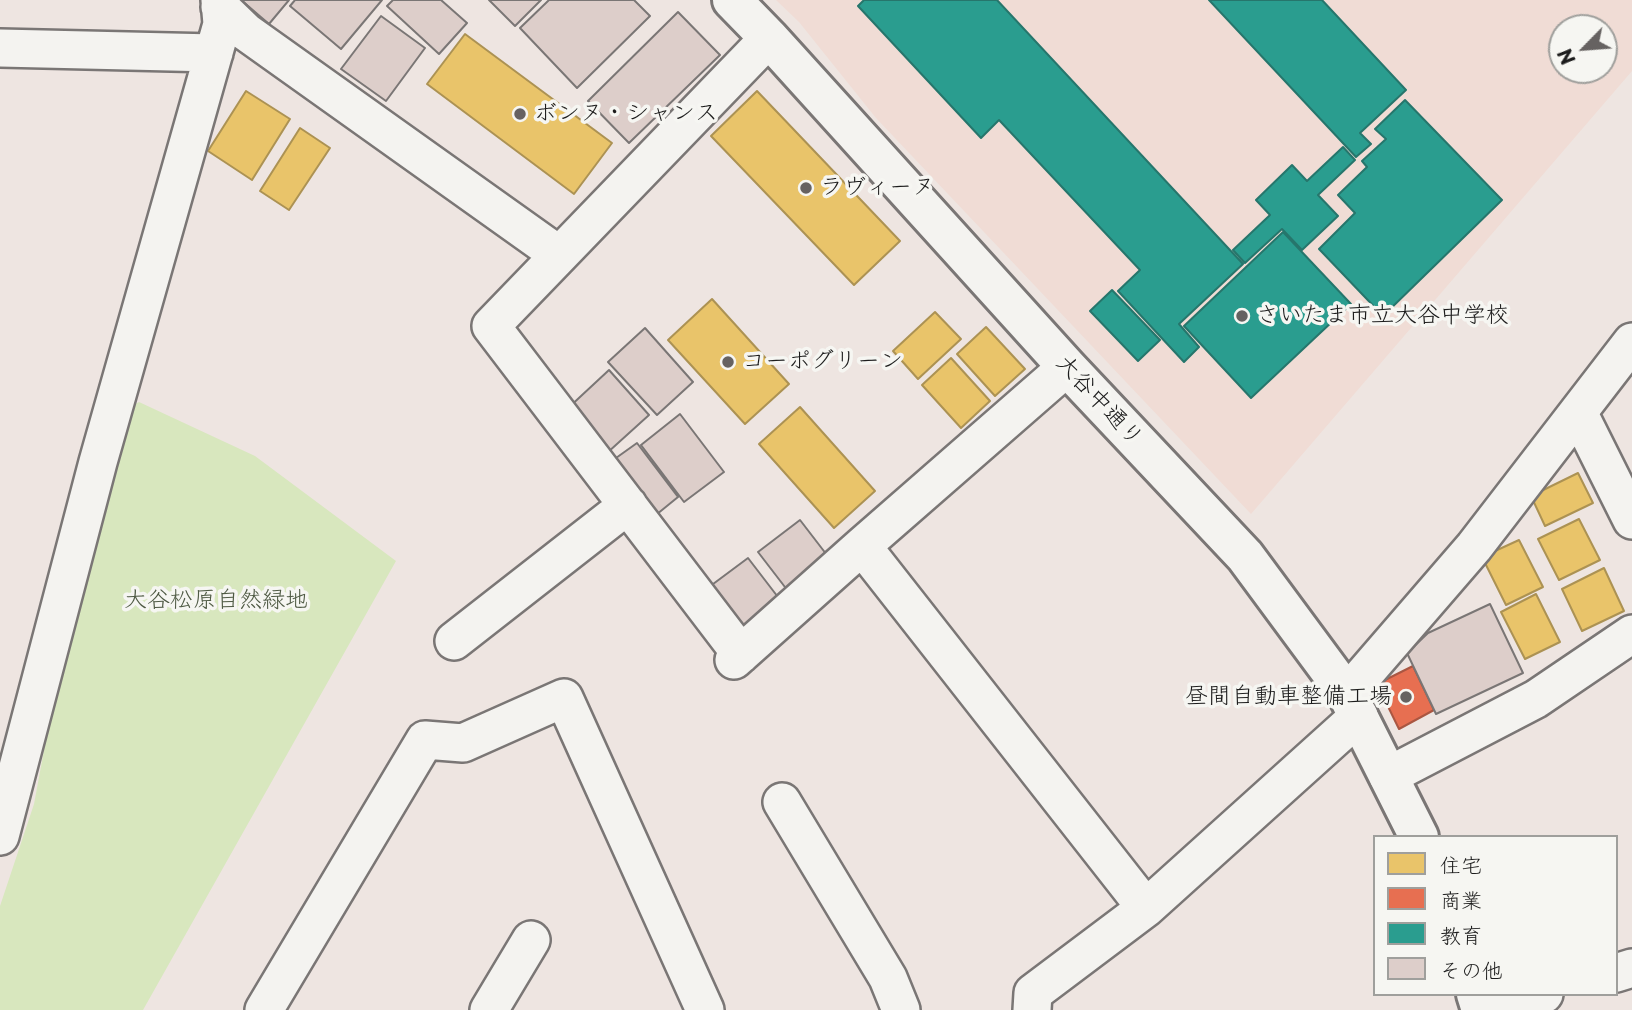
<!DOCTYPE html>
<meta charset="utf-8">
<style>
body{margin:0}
#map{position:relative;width:1632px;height:1010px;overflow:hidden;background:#eee5e1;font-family:"Playpen Sans","Klee One",sans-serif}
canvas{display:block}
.legend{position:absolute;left:1373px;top:835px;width:245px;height:161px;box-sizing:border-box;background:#f6f6f2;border:2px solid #9f9f9c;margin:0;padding:9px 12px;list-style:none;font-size:21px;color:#1c1c1c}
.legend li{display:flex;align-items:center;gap:14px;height:35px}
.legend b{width:35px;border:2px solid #9f9f9c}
.north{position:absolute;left:1548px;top:14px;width:70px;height:70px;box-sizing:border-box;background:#f6f6f2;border:2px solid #9f9f9c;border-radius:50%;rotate:245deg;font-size:19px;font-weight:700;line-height:28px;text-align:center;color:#1c1c1c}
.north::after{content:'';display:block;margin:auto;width:24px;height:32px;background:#666261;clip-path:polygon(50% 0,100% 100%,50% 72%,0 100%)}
</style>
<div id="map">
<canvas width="1632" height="1010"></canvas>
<ul class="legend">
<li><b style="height:19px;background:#e9c46a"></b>住宅</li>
<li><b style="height:19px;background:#e76f51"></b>商業</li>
<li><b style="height:19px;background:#2a9d8f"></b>教育</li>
<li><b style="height:19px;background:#ddceca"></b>その他</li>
</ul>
<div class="north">N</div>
</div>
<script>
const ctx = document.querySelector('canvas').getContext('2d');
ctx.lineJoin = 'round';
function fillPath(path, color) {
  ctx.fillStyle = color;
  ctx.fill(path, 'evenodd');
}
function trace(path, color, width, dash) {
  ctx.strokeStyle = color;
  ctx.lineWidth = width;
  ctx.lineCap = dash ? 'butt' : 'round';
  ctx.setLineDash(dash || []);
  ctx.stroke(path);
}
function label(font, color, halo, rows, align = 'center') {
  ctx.font = font + ' "Playpen Sans","Klee One",sans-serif';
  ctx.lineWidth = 7;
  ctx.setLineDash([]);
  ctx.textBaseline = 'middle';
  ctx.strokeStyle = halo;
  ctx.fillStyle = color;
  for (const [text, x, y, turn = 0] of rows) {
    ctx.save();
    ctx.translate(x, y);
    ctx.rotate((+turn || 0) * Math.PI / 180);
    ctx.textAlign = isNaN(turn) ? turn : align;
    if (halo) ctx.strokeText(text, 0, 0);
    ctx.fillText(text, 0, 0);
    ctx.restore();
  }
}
fillPath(new Path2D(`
 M776,0H1632V71L1251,514L876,118L799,22ZM1562,28H1604V70H1562Z`), '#f0dcd5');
fillPath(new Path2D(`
 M139,402L255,456L396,561L143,1010H0V906L34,804L69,616L121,412Z`), '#d8e7be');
const homes = new Path2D(`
 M465,34L612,143L574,194L427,84Z
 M246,91L290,119L252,180L208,151Z
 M757,91L900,241L854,285L711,136Z
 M300,128L330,148L289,210L260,191Z
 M712,299L789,384L745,424L668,340Z
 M935,312L961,339L918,379L893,351Z
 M986,327L1025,369L995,396L957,354Z
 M951,358L990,401L961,428L922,385Z
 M800,407L875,491L834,528L759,444Z
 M1578,473L1593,503L1545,526L1531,496Z
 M1579,519L1600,560L1559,580L1538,539Z
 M1519,540L1543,587L1506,605L1482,557Z
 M1604,568L1624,611L1582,631L1562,589Z
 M1536,594L1560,642L1525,659L1501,612Z`);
fillPath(homes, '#e9c46a');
trace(homes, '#ac9253', 2);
const shops = new Path2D(`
 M1413,666L1434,710L1399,729L1377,684Z`);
fillPath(shops, '#e76f51');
trace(shops, '#aa5641', 2);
const schools = new Path2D(`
 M864,0H997L1243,264L1179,324L1199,347L1184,362L1118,291L1140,270L999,120L981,138L858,6Z
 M1209,0H1322L1406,90L1360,133L1371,144L1356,157Z
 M1405,100L1502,200L1383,316L1319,249L1355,213L1338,195L1367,167L1362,161L1386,139L1375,129Z
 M1343,147L1355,160L1318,195L1338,216L1302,250L1282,229L1245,263L1233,250L1270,215L1256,200L1292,165L1307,181Z
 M1283,232L1351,304L1251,398L1184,326Z
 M1112,290L1160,340L1138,361L1090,311Z`);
fillPath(schools, '#2a9d8f');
trace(schools, '#26766c', 2);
const building = new Path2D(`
 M241,0H289L269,24Z
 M295,0H382L341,49L290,6Z
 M393,0H441L467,23L439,54L387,6Z
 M489,0H541L515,26Z
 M549,0H634L650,16L577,88L520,28Z
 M678,12L720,55L629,143L588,101Z
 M381,16L425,48L386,101L341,69Z
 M645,328L693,382L657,415L608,362Z
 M609,370L649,415L607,453L566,410Z
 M680,414L724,472L684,502L641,445Z
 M637,443L678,497L651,519L609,463Z
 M800,520L830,559L788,591L758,552Z
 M748,558L781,601L738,633L705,590Z
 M1490,604L1523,673L1436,714L1407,653L1428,633Z`);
fillPath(building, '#ddceca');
trace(building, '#7a7675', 2);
const minor = new Path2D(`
 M220,7L246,32L559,255
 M0,48L214,53
 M1578,412L1632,520
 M862,546L1146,908
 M454,641L628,505
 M741,654L491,326L769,38
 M734,660L862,546L1067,367
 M1347,694L1474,547L1632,342
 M1388,776L1536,699L1632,634
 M782,802L888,978L901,1010
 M0,836L98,462L222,24L220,0
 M1616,973L1632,968
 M264,1010L425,740L463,743L564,698L705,1010
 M489,1010L531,940
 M1032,1010L1033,993L1146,908L1359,716
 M1490,1010L1544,994`);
const tertiary = new Path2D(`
 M732,0L769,38L1067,367L1245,556L1347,694L1419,837
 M1476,994L1481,1010`);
trace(minor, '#7a7675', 42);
trace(tertiary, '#7a7675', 44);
trace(minor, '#f4f3f0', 37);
trace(tertiary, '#f4f3f0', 38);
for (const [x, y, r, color] of [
 [520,114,7,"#666261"],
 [806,188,7,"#666261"],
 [1242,316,7,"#666261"],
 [728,362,7,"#666261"],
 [1406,697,7,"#666261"]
]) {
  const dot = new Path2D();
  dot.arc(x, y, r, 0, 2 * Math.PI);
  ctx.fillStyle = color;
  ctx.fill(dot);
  trace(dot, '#f6f6f2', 2.5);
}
label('23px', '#1c1c1c', '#f6f6f2', [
 ["ボンヌ・シャンス",534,114],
 ["ラヴィーヌ",820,188],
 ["さいたま市立大谷中学校",1256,316],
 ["コーポグリーン",742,362],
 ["昼間自動車整備工場",1392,697,"right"]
], 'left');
label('23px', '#1c1c1c', '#f6f6f2', [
 ["大谷中通り",1099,401,47]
]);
label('23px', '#4f5a44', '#f6f6f2', [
 ["大谷松原自然緑地",216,601]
]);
</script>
